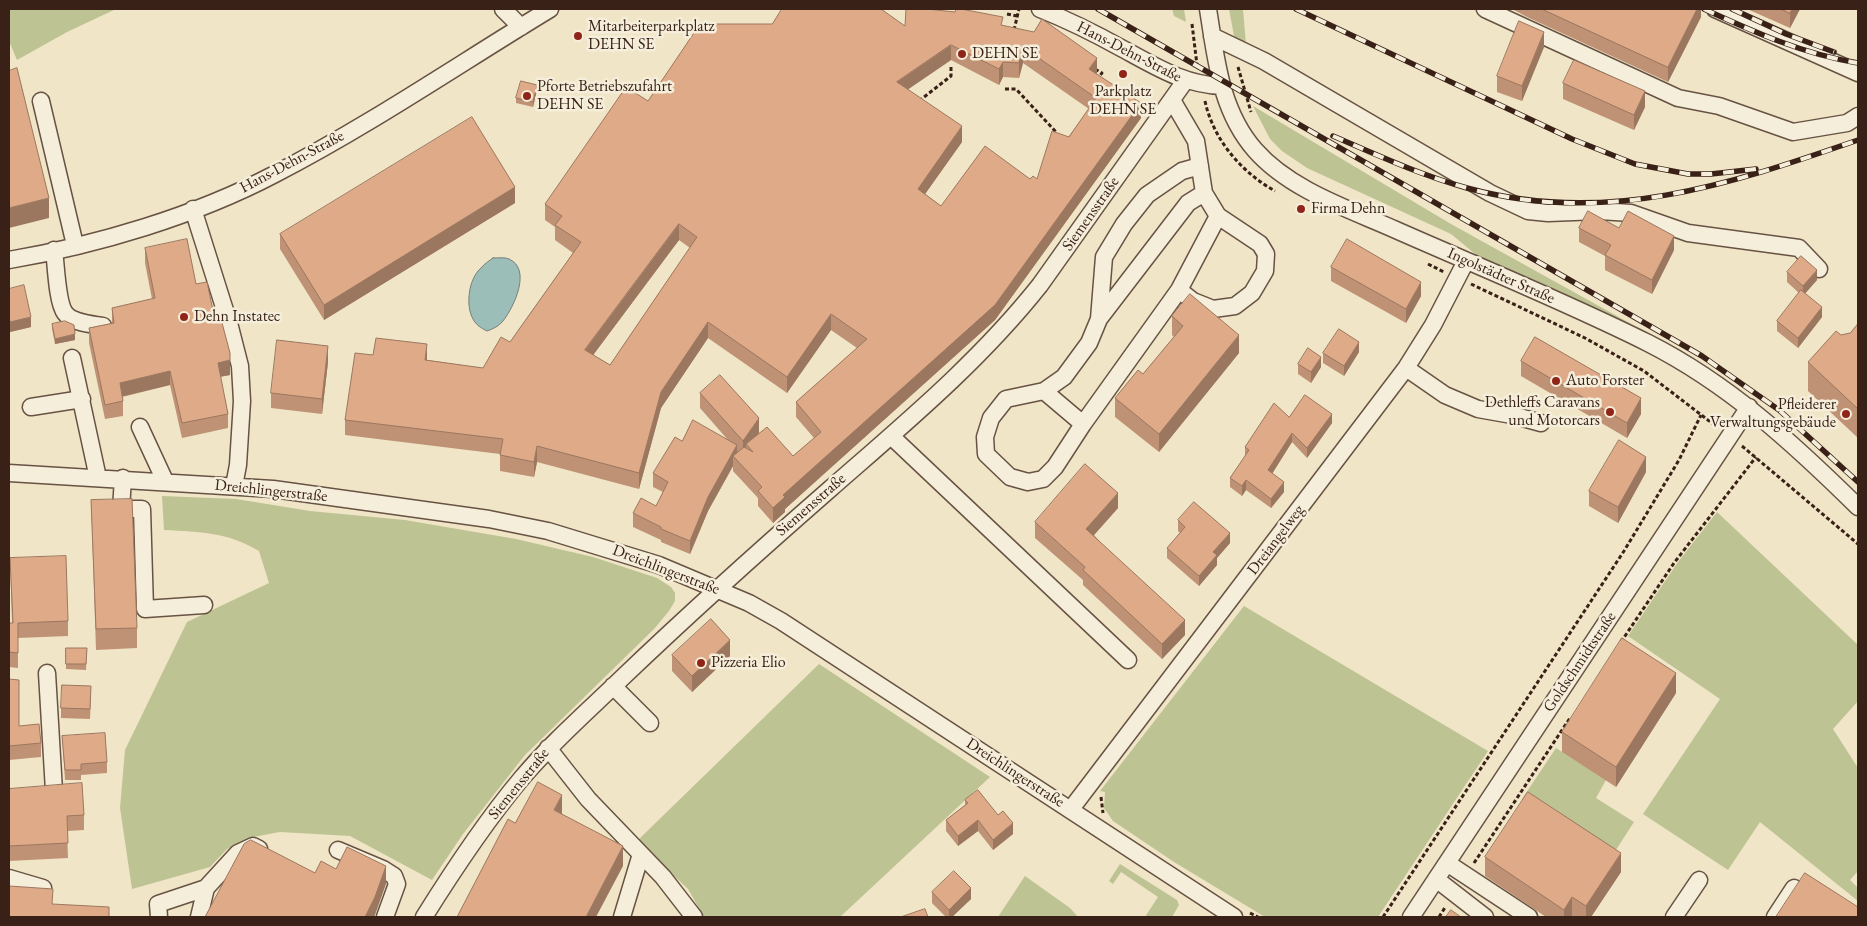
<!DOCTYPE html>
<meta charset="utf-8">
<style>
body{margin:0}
#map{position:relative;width:1867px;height:926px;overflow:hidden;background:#f0e5c6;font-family:"EB Garamond",serif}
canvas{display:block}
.frame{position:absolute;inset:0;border:10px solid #392117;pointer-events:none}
</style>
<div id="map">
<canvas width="1867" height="926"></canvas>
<div class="frame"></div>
</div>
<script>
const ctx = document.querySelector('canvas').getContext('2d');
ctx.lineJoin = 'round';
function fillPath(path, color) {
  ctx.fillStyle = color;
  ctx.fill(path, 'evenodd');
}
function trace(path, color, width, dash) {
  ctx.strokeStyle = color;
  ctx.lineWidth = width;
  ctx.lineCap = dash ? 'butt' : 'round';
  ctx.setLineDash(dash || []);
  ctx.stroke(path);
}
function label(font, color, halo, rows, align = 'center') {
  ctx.font = font + ' "EB Garamond",serif';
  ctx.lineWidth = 5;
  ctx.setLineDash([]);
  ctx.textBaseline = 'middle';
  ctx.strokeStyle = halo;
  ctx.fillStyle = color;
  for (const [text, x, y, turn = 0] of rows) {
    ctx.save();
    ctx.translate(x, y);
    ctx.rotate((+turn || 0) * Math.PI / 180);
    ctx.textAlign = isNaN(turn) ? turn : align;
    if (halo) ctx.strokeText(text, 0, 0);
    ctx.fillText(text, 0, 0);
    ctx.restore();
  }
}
fillPath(new Path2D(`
 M9,9H116L67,32L17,60L9,41Z
 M1172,9H1184L1186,22L1174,16Z
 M1229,9H1243L1246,45L1235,41Z
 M1253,106L1451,224L1635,326L1480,258L1451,234L1307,168L1282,151L1270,139Z
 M162,496L236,499L310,511L405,520L516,539L593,557L657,578L671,587L675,593V601L669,611L654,629L525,755L463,834L432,880L350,836L280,832L253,837L227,849L210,867L132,889L120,808L125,750L187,622L269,583L259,551C227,532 201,532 164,530Z
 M1717,512L1858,645V701L1833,729L1858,768V871L1850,880L1858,888V901L1760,822L1728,870L1643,814L1720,699L1628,636L1678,562Z
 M1244,606L1488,751L1378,917H1265L1174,862L1113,821L1104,808L1105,792L1100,791Z
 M819,664L990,777L840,917H704L688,889L637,841Z
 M1556,748L1606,780L1596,798L1634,822L1612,856L1522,799Z
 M1120,864L1177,900L1179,905L1172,917H1145L1158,897L1121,872L1113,884L1109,881Z
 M1025,876L1070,908L1078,917H998Z`), '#bdc393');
const water = new Path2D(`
 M493,258C498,258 505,257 509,259C532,269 514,307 503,321C499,326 493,329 487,331C481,328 476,325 473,319C465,305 469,278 481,268C484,264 489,261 493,258Z`);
fillPath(water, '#9bbeb9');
trace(water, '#747f78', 1);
const minor = new Path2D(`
 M503,9L521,27
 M1040,9C1068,20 1096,34 1123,49C1155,66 1184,85 1222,86
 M1208,9C1216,58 1220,110 1255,150C1290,190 1349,209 1396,230C1480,267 1566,302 1648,343C1729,384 1794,444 1858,507
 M1485,9L1678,98L1719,106L1793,132L1847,123L1858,116
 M1715,9L1858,73
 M1212,36L1264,61L1490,193L1528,211L1548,213L1599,211L1631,213L1688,233L1799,248L1819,269
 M1172,100L1196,141L1204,193L1218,216L1260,244L1266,254L1265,271L1252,293L1235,306L1213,309L1193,301L1184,294
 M41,101L75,245
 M1200,166L1182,171L1147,195L1124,224L1104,257L1099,319L1089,343L1064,377L1044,391L1006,399L991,418L985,437L986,454L1010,477L1028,482L1043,479L1055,467L1083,424L1179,290L1218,216
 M193,209L229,323L240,366L242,401L238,465L234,486
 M54,250C56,264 57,303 65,313C72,323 91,324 103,326
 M9,260C97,245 195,216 275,174C370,125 459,64 550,9
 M1099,319L1188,203L1204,193
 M72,358L98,478
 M1406,368L1445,395L1478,409L1512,415L1541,423
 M1044,391L1083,424
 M31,407L82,399
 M140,427L165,481
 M891,436L1128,660
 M9,473L273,489L489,519L548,531L659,565L749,603L781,621L1234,917
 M123,478L121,509H142L145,609L204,605
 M47,673L54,791
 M613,686L650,723
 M548,748L588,799L663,877L694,917
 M1071,809L1406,368L1433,325L1466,261
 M338,850L383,869L394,876L397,884L385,917
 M1447,863L1529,917
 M9,878L43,888
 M1436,879L1485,917
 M159,917L158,904L206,888L238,853L253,846L259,849
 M199,917L206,888
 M424,917C454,869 485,822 521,779C552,742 588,711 622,678C690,613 759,551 830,489C903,425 979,362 1040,285L1185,81
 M622,917L641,854
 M1411,917L1749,407
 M1674,917L1699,880
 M1775,917L1794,888`);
trace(minor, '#675243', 19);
trace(new Path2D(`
 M1007,14L1017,16
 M1192,24L1197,65
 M1014,30L1019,9
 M1238,67L1251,112
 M1095,69L1102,73L1098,78
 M1005,89H1016L1057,133
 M919,101L951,76V65
 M1205,101C1213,139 1241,172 1275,191
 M1428,264L1444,272
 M1471,284L1585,338L1644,371L1717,427
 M1742,446L1858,544
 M1621,642L1674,563L1756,457
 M1101,797L1103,813
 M1474,863L1570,718
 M1250,913L1258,917
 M1383,917L1624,551L1679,460L1701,415
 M1439,917L1446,906`), '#392117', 3, [4, 2.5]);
trace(minor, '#f5eeda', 16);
const rail = new Path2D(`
 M1098,9L1702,356L1779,410L1858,482
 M1296,9L1572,139L1635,164L1688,174H1711L1756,169
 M1704,9C1754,32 1803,54 1858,63
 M1732,9L1786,34L1834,52
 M1333,136C1377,155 1420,175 1467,188C1606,226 1728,185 1858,140`);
trace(rail, '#392117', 5.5);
trace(rail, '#f5eeda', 4, [11]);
fillPath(new Path2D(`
 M1512,9H1701V17L1668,82L1527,17Z
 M1747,9H1800L1790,28Z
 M1003,25L1097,73V74L1141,118L995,320L785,509V512L773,523L758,506V498L733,471V466L708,511L690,554L661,542V540L633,527V513L656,506L663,492L653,487V473L682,441L728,440L700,408V393L793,456L814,438L796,417V402L857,348L831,330L787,393L708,338L661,408L639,489L537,462L534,477L500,471V454L345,435V420L373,355L427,360L483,368L510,342L573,253L555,240V227L545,220V204L648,101L905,26ZM951,60L999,85L1003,77L1019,78L1023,63L1089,109L1037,179H1030L941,206L925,194L962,142L908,89ZM679,240L690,248L610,365L593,355Z
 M1544,47L1522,101L1497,92V76Z
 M1563,83L1645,107L1634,130L1563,99Z
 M537,90L533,107L516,103V98Z
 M515,203L324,320L280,249V234Z
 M1579,228H1619L1674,250L1652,294L1605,270V256L1579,242Z
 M145,248L196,284L215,320L230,375L220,377L228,414V428L182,438L170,385L122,397L123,401V416L105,419L89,343V328L112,323V308L152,299L145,263Z
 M1331,267L1421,296L1406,323L1331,281Z
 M1787,272L1817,280L1805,293L1822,317L1798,348L1777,331V321L1799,293L1787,282Z
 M9,289L31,327L10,332L9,325Z
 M1172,316L1239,353L1159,452L1115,417V398L1143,374L1174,337L1172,335Z
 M52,324L75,340L55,344L52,329Z
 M1858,324V438L1808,391V362L1841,335L1850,333Z
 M1359,352L1344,376L1323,363V353Z
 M1521,361L1641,414L1627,438L1521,376Z
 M328,362L322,414L271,408V393Z
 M1298,364L1321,367L1311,383L1298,374Z
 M1289,417L1332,423L1307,458L1292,442L1272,474L1284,492L1271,508L1246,490L1242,496L1230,487V478L1245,457V447Z
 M1646,472L1618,523L1589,506V491Z
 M91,500L137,628V648L96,650Z
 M1118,508L1094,535L1185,635L1162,659L1083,585V580L1035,538V522Z
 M1178,520L1230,543L1217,558V565L1199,586L1167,558V548L1180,533L1178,531Z
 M10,558L68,621V636L18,638V668L9,667V623H12Z
 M87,648L86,670L66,669V664Z
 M672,655L730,656L692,692L672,671Z
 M9,679L19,726L41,743V757L9,760Z
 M1676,693L1616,787L1562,752V732Z
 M91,696L90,719L61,718V708Z
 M62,736L107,762V773L81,775V780H65Z
 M9,789L84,815V830L67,831L68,858L9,861Z
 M965,800L1013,834L993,850L978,831L958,846L946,831V820L965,805Z
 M1485,857L1621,872L1591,917H1546L1485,876Z
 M932,892L971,899L952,917H946L932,903Z`), '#bf9275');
fillPath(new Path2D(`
 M1697,9H1701V17L1668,82V67Z
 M1792,9H1800L1790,28V13Z
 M1544,32V47L1522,101V86Z
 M951,45V60L897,97V82Z
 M1023,47V63L1019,78V63Z
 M1097,58V73L1089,84V69Z
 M1003,62V77L999,85V69Z
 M537,85V90L533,107V102Z
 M1645,91V107L1634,130V115Z
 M1141,103V118L995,320L785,509V512L773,523V508L783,495Z
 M962,126V142L918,204V189Z
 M515,187V203L324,320V305Z
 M49,198V218L9,228V208Z
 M679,224V240L585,366V350Z
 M1674,236V250L1652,294V280Z
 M1817,270V280L1803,296V286Z
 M1421,282V296L1406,323V309Z
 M1822,307V317L1798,348V338Z
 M831,314V330L787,393V377Z
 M31,317V327L10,332V322Z
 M708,322V338L661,408L639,489V473L661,392Z
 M75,334V340L55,344V339Z
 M1239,335V353L1159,452V434Z
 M1359,342V352L1344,376V366Z
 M427,344V360L425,375V360Z
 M328,346V362L322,414V399Z
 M1321,357V367L1311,383V372Z
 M230,360V375L218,377V363Z
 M170,371V385L120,397V383Z
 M1641,398V414L1627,438V423Z
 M1332,414V423L1307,458V448Z
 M759,418V433L746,444V451L743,456V441Z
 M1292,433V442L1268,480V470Z
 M737,445V458L733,456V466L708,511L690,554V541L708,497Z
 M537,446V462L534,477V462Z
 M1646,457V472L1618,523V507Z
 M1246,480V490L1242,496V486Z
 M1284,482V492L1271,508V499Z
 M1118,493V508L1086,544V529Z
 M1230,533V543L1217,558V565L1199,586V576L1213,552Z
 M1185,620V635L1162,659V644Z
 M730,640V656L692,692V676Z
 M1676,673V693L1616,787V767Z
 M562,795V815L554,810Z
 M978,820V831L958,846V836Z
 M1013,823V834L993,850V840Z
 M623,846V866L596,917H586Z
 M1621,853V872L1591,917H1586V906Z
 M386,866V884L375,915L374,917H365Z
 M971,888V899L952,917H949V910Z
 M1572,897V917H1564V910Z`), '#9b775f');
const building = new Path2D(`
 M782,9H881L905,26L906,9H927L955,12L956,9H961L1003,17L1001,25L1034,32L1042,19L1097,58L1089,69L1141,103L995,305L783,495L785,497L773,508L758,491L762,487L733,456L744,447L753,452L746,444L767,427L793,456L821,432L796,402L867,339L831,314L787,377L708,322L661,392L639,473L537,446L534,462L500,455L503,439L345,420L355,353L373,355L376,338L427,344L425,360L483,368L501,337L510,342L581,242L555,225L562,216L545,204L626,87L648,101L700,24H772ZM951,45L999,69L1003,62L1019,63L1023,47L1096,98L1069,137L1052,131L1037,179L1033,176L1030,179L985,146L941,206L918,189L962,126L897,82ZM679,224L697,237L610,365L585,350Z
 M1542,9H1697L1668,67Z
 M1781,9H1792L1790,13Z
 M1519,21L1544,32L1522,86L1497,76Z
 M1574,60L1645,91L1634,115L1563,83Z
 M17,68L49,198L9,208V71Z
 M521,81L537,85L533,102L516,98Z
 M472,117L515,187L324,305L280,234Z
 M1588,211L1619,228L1628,211L1674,236L1652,280L1605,255L1611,245L1579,228Z
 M187,239L196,284L207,282L215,320L221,319L230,353V360L218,363L228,414L182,423L170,371L120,383L123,401L105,405L89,328L114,323L112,308L155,298L145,248Z
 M1347,239L1421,282L1406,309L1331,267Z
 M1801,256L1817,270L1803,286L1787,272Z
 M24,285L31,317L10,322L9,315V289Z
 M1801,290L1822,307L1798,338L1777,321Z
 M1190,294L1239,335L1159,434L1115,398L1138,370L1143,374L1183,326L1172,316Z
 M65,321L74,325L75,334L55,339L52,324Z
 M1858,324V409L1808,362L1836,331L1841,335L1850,333Z
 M1339,329L1359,342L1344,366L1323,353Z
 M1535,337L1641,398L1627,423L1521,361Z
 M277,340L328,346L322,399L271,393Z
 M1308,348L1321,357L1311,372L1298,364Z
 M720,375L759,418L743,441L700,393Z
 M1305,395L1332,414L1307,448L1292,433L1268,470L1284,482L1271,499L1246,480L1242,486L1230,478L1249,450L1245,447L1274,403L1289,417Z
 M693,420L737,445L708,497L690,541L661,529V527L633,513L641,498L656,506L668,482L653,473L675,437L682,441Z
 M1619,440L1646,457L1618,507L1589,491Z
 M1085,464L1118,493L1086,529L1185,620L1162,644L1083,570L1085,567L1035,522Z
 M132,499L137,628L96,629L91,500Z
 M1194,502L1230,533L1213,552L1217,555L1199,576L1167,548L1185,527L1178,520Z
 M66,556L68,621L18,623V653L9,652V623H13L10,558Z
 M711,619L730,640L692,676L672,655Z
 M1622,638L1676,673L1616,767L1562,732Z
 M66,648H87L86,664H66Z
 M9,679L19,680V726L39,724L41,743L9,746Z
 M62,685L91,686L90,709L61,708Z
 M105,733L107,762L81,764V770H65L62,736Z
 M538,782L562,795L554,810L623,846L586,917H457L508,819L515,823Z
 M82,783L84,815L67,816L68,843L9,846V789Z
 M978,790L998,815L1003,811L1013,823L993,840L978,820L958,836L946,820L968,803L965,800Z
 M1528,792L1621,853L1586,906L1572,897L1564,910L1485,857Z
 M251,840L315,873L321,861L336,869L347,847L386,866L375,897L365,917H205L244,844Z
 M954,871L971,888L949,910L932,892Z
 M1805,873L1858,907V917H1776Z
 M9,886L53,889L52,904L109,907V917H9Z
 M925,909L928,917H901Z
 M1451,910L1461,917H1446Z`);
fillPath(building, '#deaa88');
trace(building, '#9b775f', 1);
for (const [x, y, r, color] of [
 [578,36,5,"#8f2418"],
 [962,54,5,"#8f2418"],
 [1123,74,5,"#8f2418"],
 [527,96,5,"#8f2418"],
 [1301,209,5,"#8f2418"],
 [184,317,5,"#8f2418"],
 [1556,381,5,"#8f2418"],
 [1610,412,5,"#8f2418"],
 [1846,414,5,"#8f2418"],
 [701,663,5,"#8f2418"]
]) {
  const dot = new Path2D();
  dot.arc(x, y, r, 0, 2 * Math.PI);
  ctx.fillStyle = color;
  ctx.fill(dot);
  trace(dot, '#f5eeda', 2);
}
label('16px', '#392117', '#f5eeda', [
 ["Mitarbeiterparkplatz",588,27],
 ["DEHN SE",588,45],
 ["DEHN SE",972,54],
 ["Pforte Betriebszufahrt",537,87],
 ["DEHN SE",537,105],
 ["Parkplatz",1123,92,"center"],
 ["DEHN SE",1123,110,"center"],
 ["Firma Dehn",1311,209],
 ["Dehn Instatec",194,317],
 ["Auto Forster",1566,381],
 ["Dethleffs Caravans",1600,403,"right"],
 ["und Motorcars",1600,421,"right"],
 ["Pfleiderer",1836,405,"right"],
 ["Verwaltungsgebäude",1836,423,"right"],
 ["Pizzeria Elio",711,663]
], 'left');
label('16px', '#392117', '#f5eeda', [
 ["Hans-Dehn-Straße",1129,52,27],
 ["Hans-Dehn-Straße",292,162,-28],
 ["Siemensstraße",1091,214,-55],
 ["Ingolstädter Straße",1501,276,24],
 ["Dreichlingerstraße",271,491,6],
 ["Siemensstraße",811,505,-41],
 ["Dreiangelweg",1276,540,-53],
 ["Dreichlingerstraße",666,570,21],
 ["Goldschmidtstraße",1580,662,-56],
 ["Dreichlingerstraße",1015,773,33],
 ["Siemensstraße",519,784,-51]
]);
</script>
